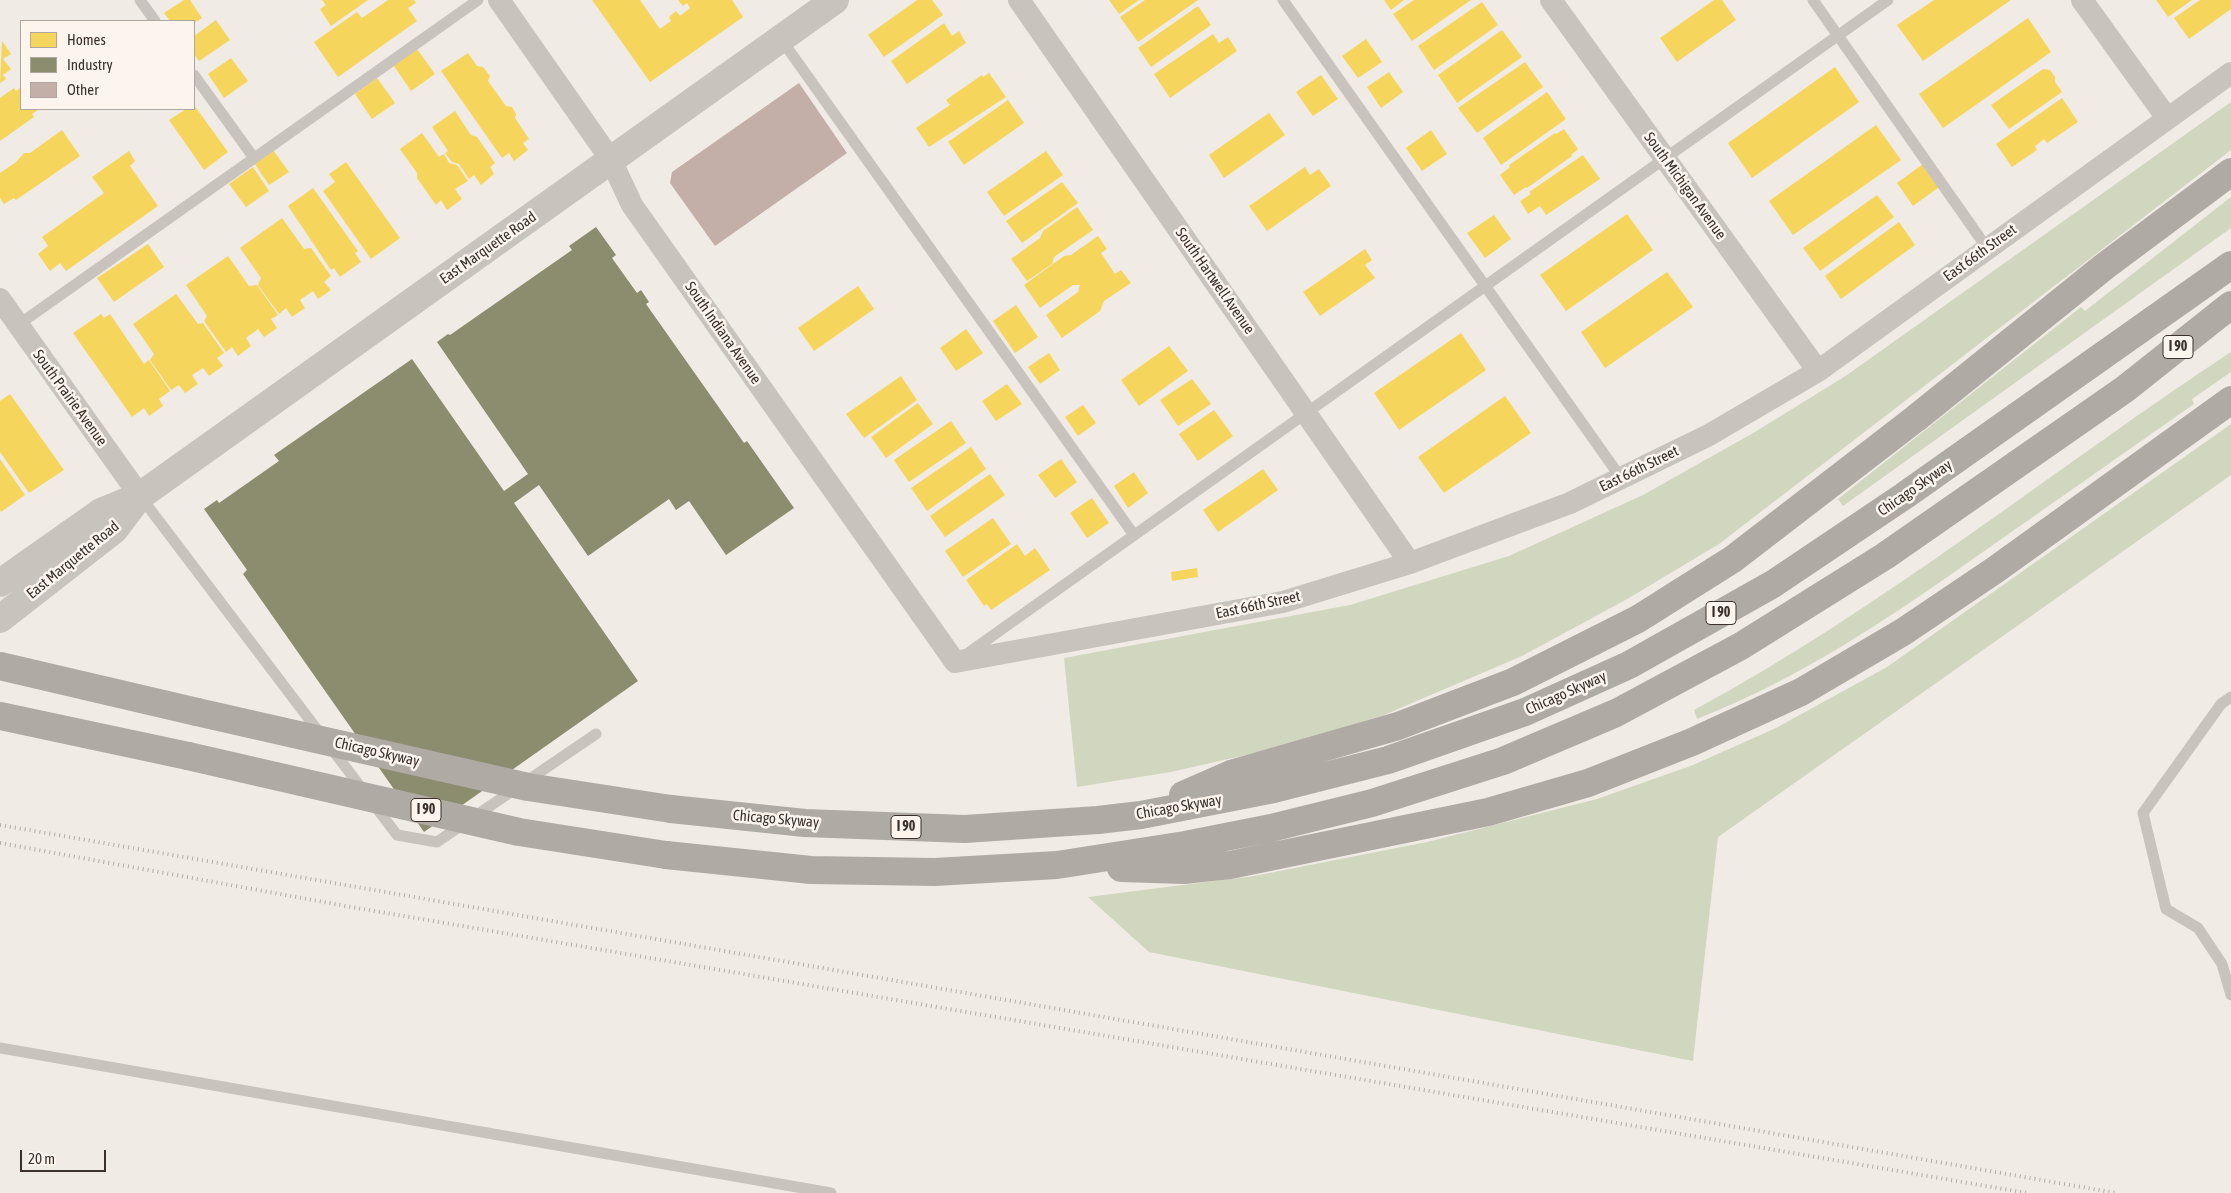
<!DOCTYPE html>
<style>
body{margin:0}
#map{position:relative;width:2231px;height:1193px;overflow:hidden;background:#f0ebe5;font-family:"Asap Condensed",sans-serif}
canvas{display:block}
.legend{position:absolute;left:20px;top:20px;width:175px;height:90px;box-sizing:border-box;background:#fbf5ee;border:1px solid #aea6a0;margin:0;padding:6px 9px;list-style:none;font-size:15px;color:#3b302b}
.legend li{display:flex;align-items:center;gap:10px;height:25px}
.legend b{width:25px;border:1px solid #aea6a0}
.scale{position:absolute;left:20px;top:1150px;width:86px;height:22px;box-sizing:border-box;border:2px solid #3b302b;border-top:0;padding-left:6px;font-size:15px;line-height:18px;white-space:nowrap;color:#3b302b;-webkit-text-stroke:4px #fbf5ee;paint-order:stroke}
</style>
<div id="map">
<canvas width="2231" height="1193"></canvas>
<ul class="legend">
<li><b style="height:14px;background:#f6d55c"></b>Homes</li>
<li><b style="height:14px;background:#8c8c6e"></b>Industry</li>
<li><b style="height:14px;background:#c3afa7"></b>Other</li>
</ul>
<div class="scale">20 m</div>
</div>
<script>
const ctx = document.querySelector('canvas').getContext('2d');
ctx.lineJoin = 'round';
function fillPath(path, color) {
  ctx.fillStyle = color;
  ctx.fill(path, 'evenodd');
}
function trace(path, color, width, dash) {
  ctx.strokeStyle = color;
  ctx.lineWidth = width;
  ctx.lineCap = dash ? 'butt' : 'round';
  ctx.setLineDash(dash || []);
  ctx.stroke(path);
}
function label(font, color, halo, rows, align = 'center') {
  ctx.font = font + ' "Asap Condensed",sans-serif';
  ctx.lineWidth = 5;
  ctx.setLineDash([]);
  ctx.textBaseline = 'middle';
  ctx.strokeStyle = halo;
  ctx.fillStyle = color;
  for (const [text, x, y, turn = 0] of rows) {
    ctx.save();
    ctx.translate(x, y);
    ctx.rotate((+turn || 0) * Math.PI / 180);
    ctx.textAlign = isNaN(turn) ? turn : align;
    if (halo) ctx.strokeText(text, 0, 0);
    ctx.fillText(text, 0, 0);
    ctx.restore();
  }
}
fillPath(new Path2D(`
 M2231,102V150L1719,544L1629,598L1522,656L1384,715L1281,747L1171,772L1077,787L1064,658L1350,605L1509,556L1643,495L1755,432L1847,375Z
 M2231,197V228L1843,506L1838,499L2081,307L2085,311Z
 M2231,352V372L2192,399L2194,404C2126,452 2058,499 1990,547C1897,613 1804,677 1697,719L1694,710C1883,608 2052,470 2231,352Z
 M2231,424V475L1718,837L1693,1061L1149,952L1088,897L1254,876L1427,842L1597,799L1693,765L1776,728L1887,667Z`), '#d1d6bf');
fillPath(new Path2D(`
 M184,0H190L202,18L194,23V21H170L164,13Z
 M322,0H368L331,26L320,9L326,5Z
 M388,0H414L416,3L408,8L417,21L338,77L314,42L357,12L362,18Z
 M592,0H640L660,29L671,21L669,17L676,11L680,16L690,8L687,3L683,6L678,0H732L743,17L650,82Z
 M917,0H932L943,15L884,57L868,35Z
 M1109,0H1139L1119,14Z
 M1145,0H1198L1138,42L1120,17Z
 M1384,0H1404L1391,10Z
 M1414,0H1471L1412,41L1393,14Z
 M1714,0H1722L1736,20L1677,62L1660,38Z
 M1934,0H2011L1923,61L1897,25Z
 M2156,0H2192L2168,17Z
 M2200,0H2231V9L2189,39L2174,18Z
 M1482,2L1498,25L1434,70L1418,46Z
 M1198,6L1211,25L1151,67L1138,48Z
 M2028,18L2051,52L1943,128L1919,94Z
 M216,20L230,40L199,61L194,54V36Z
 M944,23L952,36L959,31L966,43L907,84L891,61Z
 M1502,30L1522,57L1457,103L1438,75Z
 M1213,34L1219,43L1228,37L1237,51L1170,98L1154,74Z
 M1366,39L1382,62L1358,78L1342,56Z
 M2,41L11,54L3,59L11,69L3,75L6,79L0,83Z
 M417,49L435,74L411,91L394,66Z
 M468,53L477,66L483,67L490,76L488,81L506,106L512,107L516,114L515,118L529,139L523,143L528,150L514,161L509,153L502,158L441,71Z
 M231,58L248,81L224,98L208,74Z
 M1525,62L1543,87L1477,133L1458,108Z
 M1835,67L1859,102L1752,178L1728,143Z
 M2043,69L2050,70L2055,77V82L2062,92L2009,129L1991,105Z
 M1389,72L1403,92L1381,108L1367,87Z
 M989,73L1006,97L929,147L916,128L950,105L946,100L982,75L983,77Z
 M1321,75L1338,99L1313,116L1296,92Z
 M377,78L395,103L372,119L355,94Z
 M21,87V109L38,110L32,114L34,117L0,141V98L14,88L16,91Z
 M1547,92L1566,119L1501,165L1483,138Z
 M2062,98L2078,122L2047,143L2044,139L2035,146L2037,150L2012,167L1996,144Z
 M1008,100L1024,123L964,165L948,142Z
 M194,105L228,152L204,170L169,120L186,109H194Z
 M455,111L471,135L477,137L495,163L490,167L494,174L481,185L474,175L469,179L459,164L452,162L445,153L448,151L432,127Z
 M1269,113L1285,135L1224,178L1209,155Z
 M1876,125L1901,160L1793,235L1769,201Z
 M1564,129L1578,149L1571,155L1572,156L1527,188L1526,187L1514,195L1500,175L1510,167L1509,165L1555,133L1556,134Z
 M62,130L80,156L16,200L14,198L4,204L0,198V173L16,162L24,153H30Z
 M1431,130L1447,154L1422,171L1406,148Z
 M422,133L439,157L444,154L449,163L457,165L468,181L455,189L462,199L447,210L441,200L436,205L417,178V173L400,149Z
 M273,150L289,172L269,185L254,163Z
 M129,151L135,161L130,166L158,206L66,271L60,263L50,271L38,254L48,246L42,237L104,193L92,177Z
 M1046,151L1063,175L1004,216L987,192Z
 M1583,155L1600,179L1546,215L1540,206L1528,214L1520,201L1531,194L1529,192Z
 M346,162L400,238L371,259L323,191L335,182L329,174Z
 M1923,164L1939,187L1913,206L1897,183Z
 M253,167L269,191L246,207L229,184Z
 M1305,167L1310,175L1319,169L1331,186L1267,231L1249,206Z
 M1062,182L1078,203L1022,243L1006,221Z
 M313,188L358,251L355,253L361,262L340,277L334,268L331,270L288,206Z
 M1877,195L1894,217L1820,271L1803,248Z
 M1077,207L1093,230L1054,257L1052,264L1027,281L1011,259L1040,238L1043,231Z
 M1627,214L1653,250L1566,311L1540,275Z
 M1494,215L1511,239L1485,258L1467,233Z
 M282,218L304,249L311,248L331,276L324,282L331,290L318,299L313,291L300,300L305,308L292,317L286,308L279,314L258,285L261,278L240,248Z
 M1899,222L1915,245L1841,299L1825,276Z
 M1098,236L1107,249L1101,253L1115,274L1121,270L1131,283L1104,301L1100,311L1062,338L1046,315L1078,292L1080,285H1073L1040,308L1024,285L1064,256L1071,255Z
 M148,244L164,267L114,302L97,278Z
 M1365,249L1372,260L1365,265L1375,278L1320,316L1303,292Z
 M228,256L249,286L257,285L278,315L271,319L277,328L264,337L258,329L246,338L251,346L238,356L232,347L226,352L204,321L207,316L186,285Z
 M1667,272L1693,307L1605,368L1581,332Z
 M858,286L874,309L814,351L798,328Z
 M176,294L198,324L203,323L224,353L217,358L223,366L209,376L203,368L192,375L198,384L185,393L179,385L171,390L150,360L154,354L133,324Z
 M1016,305L1038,337L1015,353L993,321Z
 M101,314L104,318L110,314L144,364L149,360L170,391L159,399L163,406L149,416L144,408L132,417L73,333Z
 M966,329L983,353L956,371L940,348Z
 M1461,333L1486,370L1399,430L1374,393Z
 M1169,346L1188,371L1139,406L1121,380Z
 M1049,353L1060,370L1040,384L1028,367Z
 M901,376L917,400L864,438L846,414Z
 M1192,379L1211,404L1178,426L1160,400Z
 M1007,384L1022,404L996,421L982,401Z
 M10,394L64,470L29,493L0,452V401Z
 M1505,396L1531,433L1444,493L1418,457Z
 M918,403L933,424L886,458L871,437Z
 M1083,405L1096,423L1078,436L1065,417Z
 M1214,410L1233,436L1198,461L1179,434Z
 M951,421L966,443L909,482L894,460Z
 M971,447L986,469L927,511L911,488Z
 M0,459L25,495L1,512L0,510Z
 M1061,459L1077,482L1055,498L1038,475Z
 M1263,469L1278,490L1218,532L1203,510Z
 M1134,472L1148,493L1128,508L1114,486Z
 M990,474L1005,495L945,537L930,516Z
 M1092,498L1109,523L1087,538L1070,513Z
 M993,518L1011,544L963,577L945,551Z
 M1017,544L1025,556L1035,548L1050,570L991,610L987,604L984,606L966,580Z
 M1197,568L1198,577L1172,581L1171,572Z`), '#f6d55c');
fillPath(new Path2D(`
 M596,227L616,255L612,258L637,293L641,290L649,302L646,304L744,443L747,441L794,508L726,555L689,501L676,510L669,499L588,556L539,485L514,503L638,681L424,832L243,574L247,570L204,509L217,500L219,503L279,461L274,455L412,359L504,491L528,474L437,342L448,334L450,335L572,250L569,246Z`), '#8c8c6e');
fillPath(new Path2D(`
 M799,83L847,153L715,246L670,183L672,172Z`), '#c3afa7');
trace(new Path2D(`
 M140,0L155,21
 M1283,0L1621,478
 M1813,0L1987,248
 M781,39L1134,535
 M194,75L254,158
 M18,325L478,0
 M140,496L397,835L437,842L596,734
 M964,656L1888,0
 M2231,697L2221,704L2143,813L2166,909L2198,928L2222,964L2231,995
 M0,1048L831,1193`), '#c9c3be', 11);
trace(new Path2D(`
 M499,0L611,160L632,205L955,662L1283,602L1410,563L1570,503L1709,435L1818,371L2231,73
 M1019,0L1410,563
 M1551,0L1818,371
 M2082,0L2167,118
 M0,299L140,496`), '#c9c3be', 22);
trace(new Path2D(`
 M0,583L101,512L140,496L835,0
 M0,619L114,530L139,497`), '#c9c3be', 28);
trace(new Path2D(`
 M0,666L197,712
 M0,716L188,756
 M1183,795L1231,774L1398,726L1513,682L1638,619L1733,559L1915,419L2105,266L2231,172
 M671,809L805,823L965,829L1098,820L1141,815L1274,789L1388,760L1525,712L1629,665L1773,584L1904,496L2231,265
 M666,855L811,870L935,872L1057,865L1185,845L1271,828L1372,803L1503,761L1616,713L1741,646L1885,556L2125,389L2231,305
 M1121,868L1184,870L1230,865L1488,812L1588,783L1692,742L1801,692L1903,632L1995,570L2231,400`), '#afaaa4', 28);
trace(new Path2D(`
 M0,825L2116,1193
 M0,843L351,907L2027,1193`), '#b1aca8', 4, [1, 4]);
trace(new Path2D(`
 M197,712L528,787L671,809
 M188,756L519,832L666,855`), '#afaaa4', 28);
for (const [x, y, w] of [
 [2178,347,30],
 [1721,613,30],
 [426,810,30],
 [906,827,30]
]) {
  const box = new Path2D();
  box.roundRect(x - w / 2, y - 11.5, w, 23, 4);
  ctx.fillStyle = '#fbf5ee';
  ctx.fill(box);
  trace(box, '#3b302b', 1);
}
label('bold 14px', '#3b302b', null, [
 ["I 90",2178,347],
 ["I 90",1721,613],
 ["I 90",426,810],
 ["I 90",906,827]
]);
label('15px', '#3b302b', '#fbf5ee', [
 ["South Michigan Avenue",1685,186,54],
 ["East Marquette Road",488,248,-35],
 ["East 66th Street",1980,253,-36],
 ["South Hartwell Avenue",1215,281,55],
 ["South Indiana Avenue",723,333,55],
 ["South Prairie Avenue",70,398,54],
 ["East 66th Street",1639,469,-26],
 ["Chicago Skyway",1915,488,-35],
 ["East Marquette Road",73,560,-39],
 ["East 66th Street",1258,605,-12],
 ["Chicago Skyway",1566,693,-24],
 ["Chicago Skyway",377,752,13],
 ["Chicago Skyway",1179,807,-10],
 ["Chicago Skyway",776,819,5]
]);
</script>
